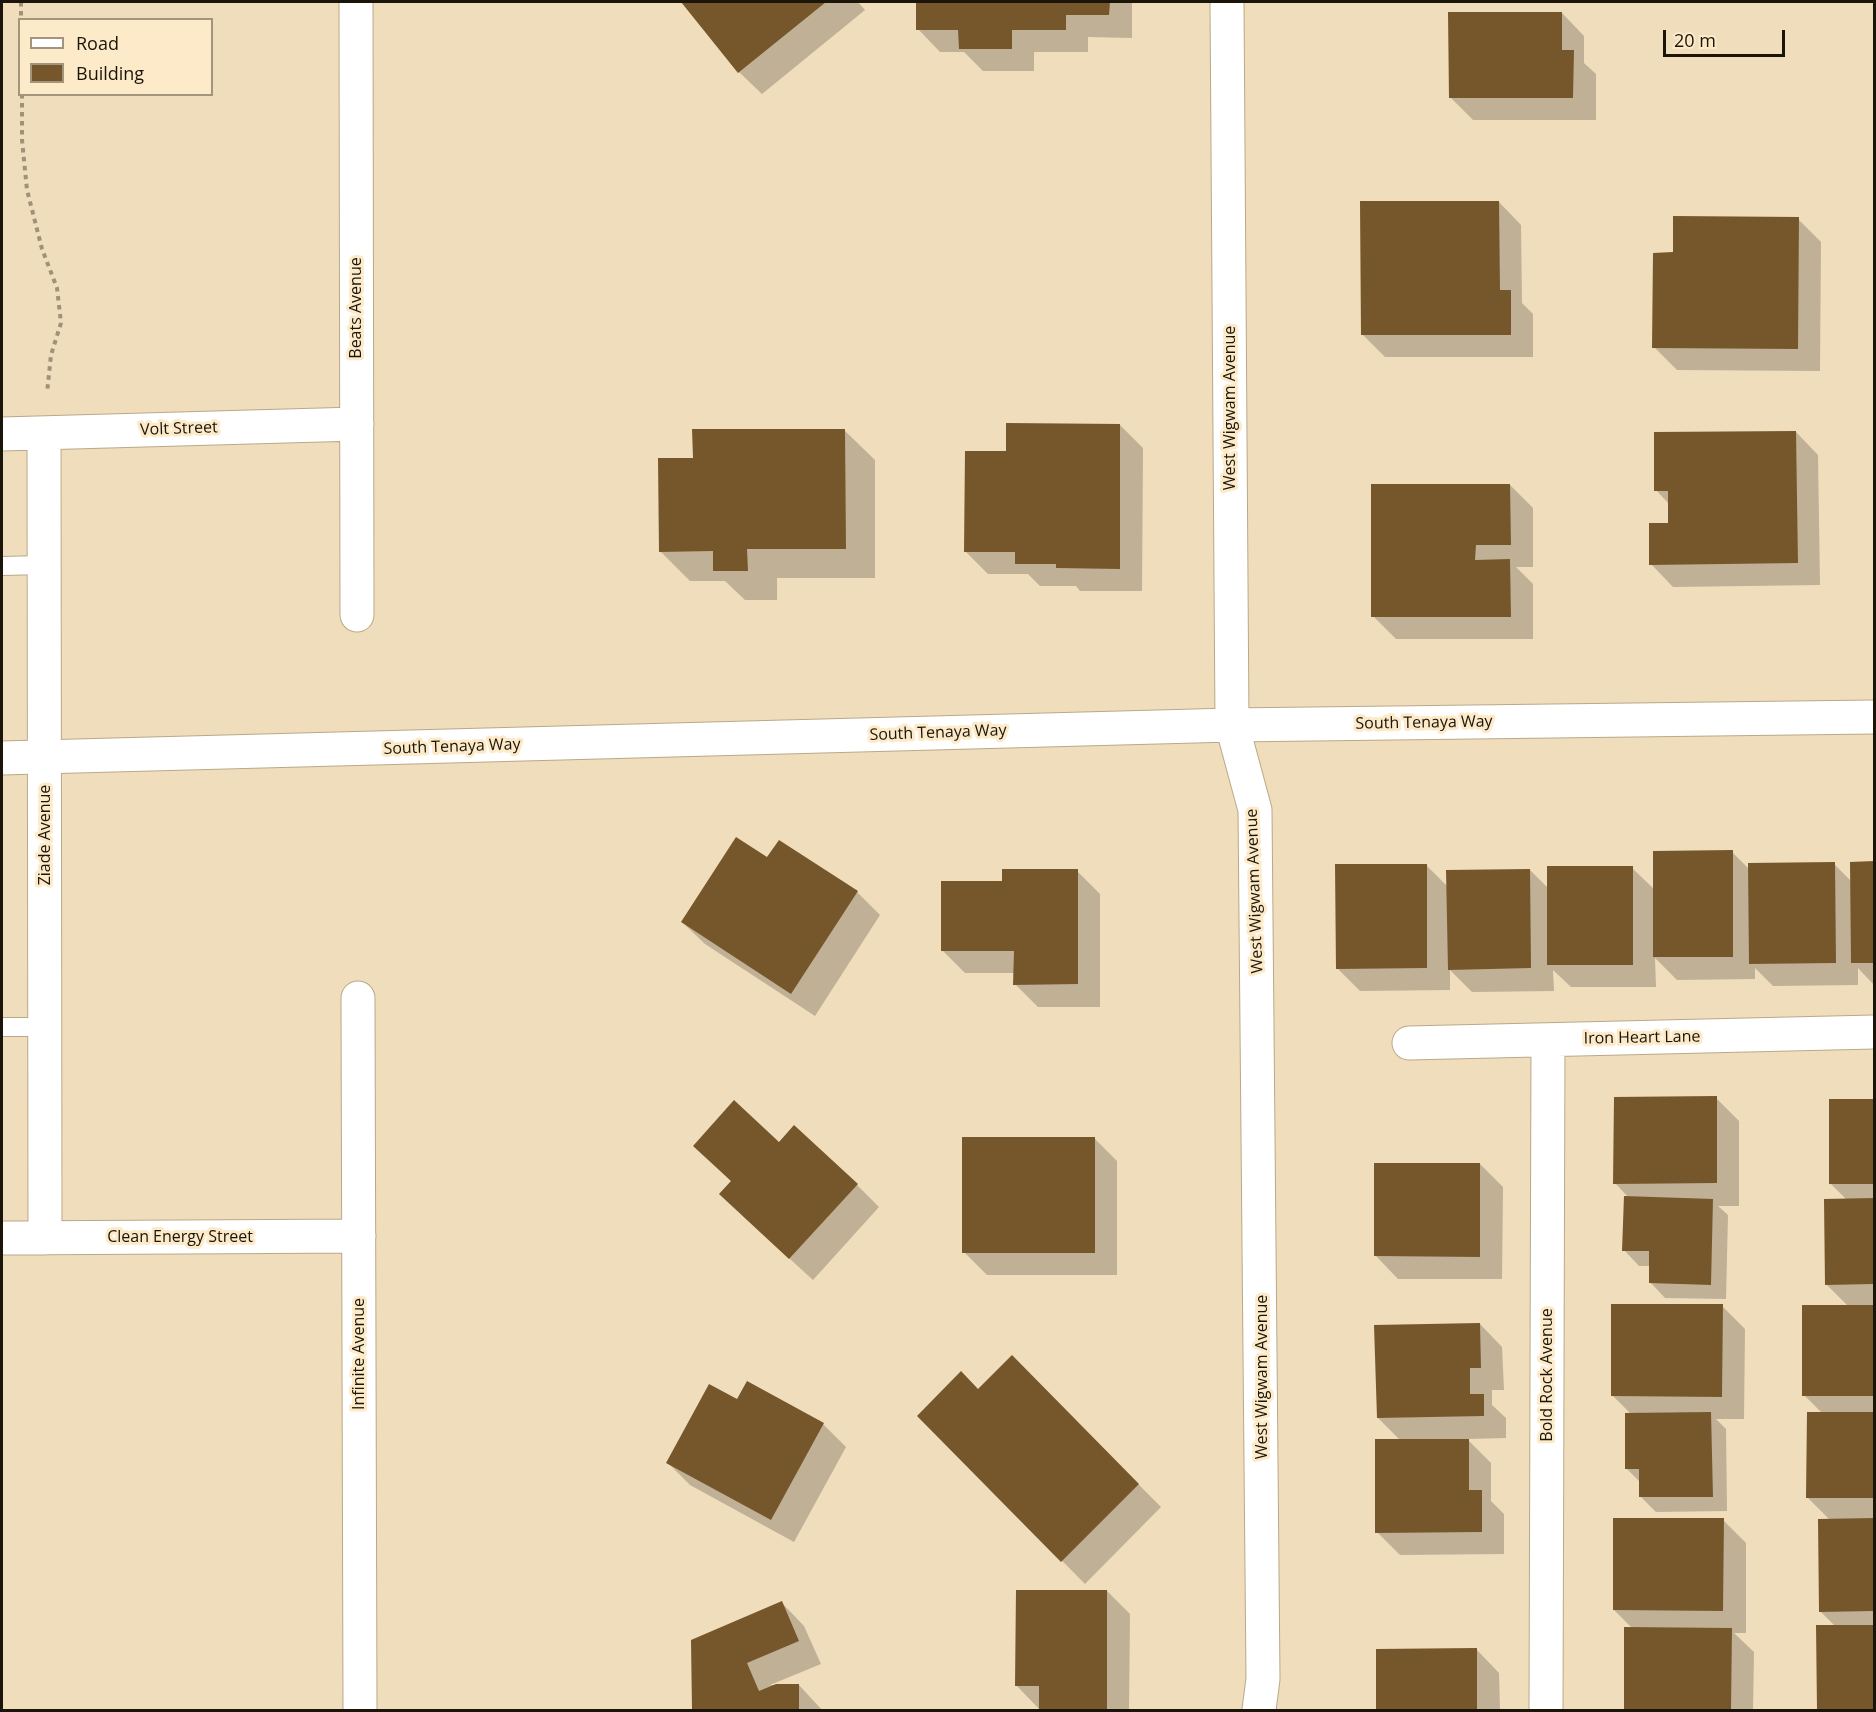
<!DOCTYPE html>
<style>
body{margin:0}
#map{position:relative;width:1876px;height:1712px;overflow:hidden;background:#efddbc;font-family:"Open Sans",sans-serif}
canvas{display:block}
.frame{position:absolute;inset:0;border:3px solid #1b1509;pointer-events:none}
.legend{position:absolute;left:18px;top:18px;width:195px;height:78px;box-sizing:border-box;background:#fceac9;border:2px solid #a2957c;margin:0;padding:8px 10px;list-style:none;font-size:18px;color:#1b1509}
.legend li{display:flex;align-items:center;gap:12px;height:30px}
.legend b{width:30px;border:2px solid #a2957c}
.scale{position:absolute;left:1663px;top:30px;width:122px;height:27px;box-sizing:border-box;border:3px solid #1b1509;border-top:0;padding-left:8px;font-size:18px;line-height:21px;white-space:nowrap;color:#1b1509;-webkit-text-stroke:4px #fceac9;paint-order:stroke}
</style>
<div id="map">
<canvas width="1876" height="1712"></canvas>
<div class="frame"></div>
<ul class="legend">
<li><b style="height:8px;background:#fff"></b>Road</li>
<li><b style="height:16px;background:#76572b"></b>Building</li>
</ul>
<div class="scale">20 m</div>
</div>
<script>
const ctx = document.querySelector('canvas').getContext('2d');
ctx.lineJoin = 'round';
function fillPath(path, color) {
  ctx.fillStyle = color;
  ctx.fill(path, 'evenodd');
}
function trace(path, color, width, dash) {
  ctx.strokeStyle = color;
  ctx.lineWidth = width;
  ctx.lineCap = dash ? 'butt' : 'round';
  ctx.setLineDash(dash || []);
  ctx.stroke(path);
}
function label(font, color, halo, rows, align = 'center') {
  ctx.font = font + ' "Open Sans",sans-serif';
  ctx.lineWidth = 6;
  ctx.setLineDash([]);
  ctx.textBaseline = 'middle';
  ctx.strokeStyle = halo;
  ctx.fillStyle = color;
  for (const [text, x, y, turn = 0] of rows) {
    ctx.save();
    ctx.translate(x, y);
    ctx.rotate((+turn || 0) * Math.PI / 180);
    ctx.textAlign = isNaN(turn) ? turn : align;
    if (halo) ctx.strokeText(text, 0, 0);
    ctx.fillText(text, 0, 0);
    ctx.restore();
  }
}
fillPath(new Path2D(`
 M683,2H858L865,10L762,94L739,72Z
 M918,2H1132V38L1088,37V52H1034V71H983L964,52H940L918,29Z
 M1562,13L1584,36V63L1596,74V120H1473L1450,97Z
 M1499,202L1521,225L1522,303L1533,314V357H1385L1362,334Z
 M1798,219L1821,242L1820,371L1677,370L1654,347L1674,254Z
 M1120,425L1143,448L1142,591H1080L1076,586H1040L1028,574H988L965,551L1007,453Z
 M845,431L875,460V578H777V600H745L725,581H690L660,551L694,459Z
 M1796,432L1818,455L1820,585L1673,587L1651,564L1669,524V504L1656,490Z
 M1510,485L1533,508V567H1516L1533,584V639H1396L1373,616Z
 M780,842L857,892L880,915L815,1016L705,944L682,922L768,860Z
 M1732,852L1749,869L1834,864L1851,881V863H1874V985L1858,968V985L1773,986L1755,968V979L1677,980L1655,958L1656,987H1571L1553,970L1554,991L1472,992L1450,970V990L1360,991L1337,968L1427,866L1448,887L1530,870L1548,888L1632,868L1654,889Z
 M1077,871L1100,894V1007H1038L1015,984V973H965L942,950L1003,882Z
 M1716,1098L1739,1121V1206H1718L1728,1215L1726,1299L1665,1298L1650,1282V1266H1639L1624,1250L1629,1198L1615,1183Z
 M1830,1100H1874V1710H1818V1627H1836L1821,1612L1830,1520L1807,1497L1822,1413L1804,1395L1849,1307L1826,1284L1847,1200L1830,1183Z
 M1094,1138L1117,1161V1275H987L964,1252Z
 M779,1144L857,1185L879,1207L813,1280L744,1217L732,1182L695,1146Z
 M1480,1164L1503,1187L1502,1279H1398L1376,1256Z
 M1722,1306L1745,1329L1744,1419H1716L1726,1429L1727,1511L1656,1512L1641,1497V1483L1627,1469L1632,1415L1613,1396Z
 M1480,1324L1502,1347L1504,1390H1492V1405L1506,1418V1438L1467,1439L1491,1463V1501L1504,1514V1554L1400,1555L1377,1532L1401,1441L1378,1418Z
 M1012,1357L1161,1507L1085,1584L919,1416L978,1391Z
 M738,1401L823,1424L846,1447L794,1542L690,1485L668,1463Z
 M1723,1520L1746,1543V1633H1734L1754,1652L1753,1710H1627L1625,1708L1633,1629L1614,1610Z
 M1107,1591L1130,1614L1129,1710H1040L1017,1686Z
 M782,1603L804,1626L821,1664L770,1685H799L822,1710H693V1641Z
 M1377,1650H1477L1499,1673L1500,1710H1378Z`), '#0003');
fillPath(new Path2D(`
 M681,2H826L738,73Z
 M916,2H1110L1109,15H1066V30H1012V49H959L958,30H916Z
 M1448,12H1562V50H1574L1573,98H1449Z
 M1360,201H1499L1500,290H1511V335H1361Z
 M1673,216L1799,217L1798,349L1652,348L1653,253L1673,252Z
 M1006,423L1120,424V569L1056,568V564H1015V552H964L965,451H1006Z
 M692,429H845L846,549H747L748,571H713V551L659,552L658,458H693Z
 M1796,431L1798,563L1649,565V523H1668V491H1654V432Z
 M1371,484H1510L1511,545H1476L1475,560L1510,559L1511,617H1371Z
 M736,837L767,857L779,840L858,891L791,994L681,922Z
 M1733,850V957H1653V851Z
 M1874,861V963H1851L1850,862Z
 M1835,862L1836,963L1749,964L1748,863Z
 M1335,864H1427V968L1336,969Z
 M1547,866H1633V965H1547Z
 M1002,869H1078V984L1013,985L1014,951H941V881H1002Z
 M1530,869L1531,968L1448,970L1446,870Z
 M1717,1096V1183L1613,1184L1614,1097Z
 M1829,1099H1874V1184H1829Z
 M734,1100L779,1142L794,1125L858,1184L789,1259L719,1194L731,1181L693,1146Z
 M962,1137H1095V1253H962Z
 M1374,1163H1480V1257L1374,1256Z
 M1624,1196L1713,1199L1711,1285L1649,1283V1251H1622Z
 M1874,1198V1284L1825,1285L1824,1199Z
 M1611,1304H1723L1722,1397L1611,1396Z
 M1802,1305H1874V1396H1802Z
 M1480,1323L1481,1368H1470V1394H1484V1416L1377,1418L1374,1325Z
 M1012,1355L1139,1484L1061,1562L917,1416L961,1371L978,1389Z
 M747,1381L824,1423L771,1520L666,1463L709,1384L737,1399Z
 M1711,1412L1713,1497H1639V1469H1625V1413Z
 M1807,1412H1874V1498H1806Z
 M1375,1439H1469V1490H1482V1532L1375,1533Z
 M1613,1518H1724L1723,1611L1613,1610Z
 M1874,1518V1611L1819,1612L1818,1519Z
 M1016,1590H1107V1710H1039V1686H1015Z
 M782,1601L799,1641L747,1663L759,1691L776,1684H799V1710H692L691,1640Z
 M1816,1625H1874V1710H1817Z
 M1624,1627L1732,1628L1731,1710L1624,1709Z
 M1477,1648V1710H1376V1649Z`), '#76572b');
const lane = new Path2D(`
 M2,566L44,565
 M2,1027H45`);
const street = new Path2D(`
 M356,2L357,615
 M44,433L45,1238
 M2,434L357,424
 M358,998L360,1710
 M1409,1043L1874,1032
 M2,1238L359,1236
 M1546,1710L1548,1040`);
const secondary = new Path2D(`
 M1227,2L1232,725L1255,810L1263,1679L1259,1710
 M2,758L1232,725L1874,717`);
trace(lane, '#baa989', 20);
trace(street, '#baa989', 35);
trace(secondary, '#baa989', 35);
trace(new Path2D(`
 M21,2V20
 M22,94V140L27,190L42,249L57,288L61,323L51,355L47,393`), '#a09279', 4, [4.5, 4.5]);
trace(lane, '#fff', 18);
trace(street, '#fff', 33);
trace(secondary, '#fff', 33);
label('16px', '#1b1509', '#fceac9', [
 ["Beats Avenue",356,308,-90],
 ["West Wigwam Avenue",1230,408,-90],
 ["Volt Street",179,429,-2],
 ["South Tenaya Way",1424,723,-1],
 ["South Tenaya Way",938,733,-2],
 ["South Tenaya Way",452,747,-2],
 ["Ziade Avenue",45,835,-90],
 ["West Wigwam Avenue",1255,891,-92],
 ["Iron Heart Lane",1642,1038,-1],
 ["Clean Energy Street",180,1237],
 ["Infinite Avenue",359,1354,-90],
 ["Bold Rock Avenue",1547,1375,-90],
 ["West Wigwam Avenue",1262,1377,-90]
]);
</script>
